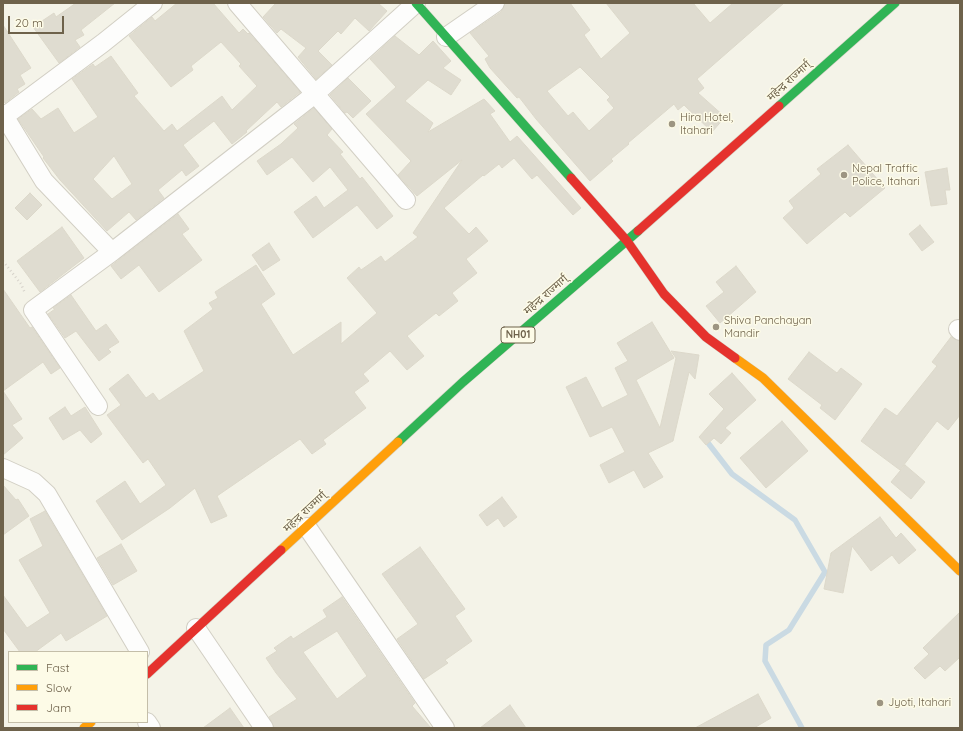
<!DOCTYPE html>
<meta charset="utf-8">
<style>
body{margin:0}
#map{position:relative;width:963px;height:731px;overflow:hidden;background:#f4f3e8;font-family:Quicksand,sans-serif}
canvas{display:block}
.frame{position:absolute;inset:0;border:4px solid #6e624b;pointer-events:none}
.legend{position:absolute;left:8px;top:651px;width:140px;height:72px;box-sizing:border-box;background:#fdfbe7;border:1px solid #c4bea9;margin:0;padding:5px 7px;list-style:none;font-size:12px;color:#6e624b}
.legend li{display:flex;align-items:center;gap:8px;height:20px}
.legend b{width:20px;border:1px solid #c4bea9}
.scale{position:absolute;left:8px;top:16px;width:56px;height:18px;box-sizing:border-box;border:2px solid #6e624b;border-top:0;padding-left:5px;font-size:12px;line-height:14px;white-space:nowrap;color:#6e624b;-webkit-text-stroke:3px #fdfbe7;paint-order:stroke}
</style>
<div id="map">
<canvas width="963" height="731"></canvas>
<div class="frame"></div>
<ul class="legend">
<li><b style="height:5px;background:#30b455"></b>Fast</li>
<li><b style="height:5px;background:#ff9f0a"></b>Slow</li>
<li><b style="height:5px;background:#e5322d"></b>Jam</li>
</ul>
<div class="scale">20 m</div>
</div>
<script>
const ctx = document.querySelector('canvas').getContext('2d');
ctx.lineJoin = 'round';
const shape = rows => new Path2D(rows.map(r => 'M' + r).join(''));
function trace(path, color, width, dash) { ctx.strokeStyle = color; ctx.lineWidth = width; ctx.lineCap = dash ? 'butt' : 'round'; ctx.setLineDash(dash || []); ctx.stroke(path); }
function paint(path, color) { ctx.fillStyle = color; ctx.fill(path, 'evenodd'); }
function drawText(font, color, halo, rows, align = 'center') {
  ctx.font = font + ' Quicksand,"Noto Sans Devanagari",sans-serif'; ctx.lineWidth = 3; ctx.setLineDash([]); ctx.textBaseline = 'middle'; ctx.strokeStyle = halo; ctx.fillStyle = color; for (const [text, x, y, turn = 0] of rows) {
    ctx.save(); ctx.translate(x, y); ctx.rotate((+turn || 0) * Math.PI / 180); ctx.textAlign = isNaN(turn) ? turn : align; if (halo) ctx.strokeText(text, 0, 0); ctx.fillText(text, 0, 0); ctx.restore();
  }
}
trace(shape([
 [705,439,732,474,795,520,825,572,789,630,766,645,765,661,802,728]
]), '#cadae3', 5.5);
const building = shape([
 [76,3,115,3,81,30,84,35,75,40,80,47,59,63,33,27,54,13,56,17,76,3],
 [177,3,213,3,239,33,243,29,248,34,249,33,300,92,281,107,277,102,246,131,247,132,232,144,214,121,183,145,199,166,186,176,182,170,158,190,164,198,136,220,129,212,107,231,60,180,43,158,44,157,18,119,32,109,41,119,58,108,74,133,98,117,72,79,93,64,95,67,111,56,138,93,134,96,164,131,172,124,177,131,222,96,232,110,257,86,239,66,241,64,221,42,191,66,193,70,171,87,129,36,152,17,155,21,177,3],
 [114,156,132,184,112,199,93,179,114,156],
 [276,3,378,3,387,11,369,31,355,18,341,34,338,31,318,51,332,65,316,79,298,57,306,48,281,29,277,33,263,17,276,3],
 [505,3,570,3,590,30,584,35,601,59,630,33,606,3,693,3,710,23,733,3,784,3,697,79,704,88,698,93,725,117,712,132,684,105,678,110,674,104,628,143,629,144,611,159,613,161,590,181,536,119,519,97,517,98,490,68,485,59,489,56,470,33,501,12,505,3],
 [580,67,610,97,607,100,614,108,589,131,573,112,568,116,547,91,580,67],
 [3,25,31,68,20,75,25,84,17,89,19,92,5,103,3,100,3,25],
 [395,36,419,55,433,41,451,61,443,68,461,80,451,95,428,80,405,101,433,123,428,132,484,99,495,111,490,114,510,142,517,136,581,208,573,215,537,175,532,179,514,158,502,168,499,164,484,176,483,175,444,208,469,234,476,227,488,241,466,259,477,273,452,293,458,301,439,316,436,313,407,336,424,356,407,370,390,351,363,374,369,381,354,392,366,408,323,440,326,444,312,454,300,439,217,496,227,516,211,523,195,488,170,508,122,540,96,501,125,481,140,504,166,485,148,459,143,463,107,415,121,405,109,389,128,374,146,398,153,393,159,401,204,371,184,331,213,309,209,303,218,298,215,292,256,265,275,294,261,304,293,355,341,322,341,344,377,313,347,278,359,267,361,270,381,256,385,262,418,237,413,233,462,160,417,196,398,175,411,161,366,114,396,87,370,59,395,36],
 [348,78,371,101,353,118,347,112,345,113,330,95,348,78],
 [314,108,332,129,327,135,343,152,340,154,360,179,362,177,393,216,377,229,357,205,313,238,294,212,316,196,324,208,348,190,330,167,313,182,292,157,267,175,257,161,281,144,298,128,294,124,314,108],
 [848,145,885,188,850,217,845,212,807,244,783,218,794,208,789,201,821,174,817,169,848,145],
 [947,168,950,190,945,190,947,204,931,206,925,172,947,168],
 [30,193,42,205,27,220,15,208,30,193],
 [178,214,189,229,182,234,202,260,159,292,139,265,121,279,111,266,178,214],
 [920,225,934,242,922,251,909,234,920,225],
 [62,227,84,258,40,292,17,261,62,227],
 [269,243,280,260,263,271,252,255,269,243],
 [736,266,756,292,720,323,706,306,724,292,716,282,736,266],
 [3,289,30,328,32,327,60,368,51,374,43,362,3,391,22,419,12,425,23,438,3,455,3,289],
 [71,295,96,331,106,324,119,342,108,349,111,352,99,361,76,331,65,338,48,314,55,309,53,308,71,295],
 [652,322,674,358,636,380,660,428,676,358,671,351,699,355,695,379,689,372,673,441,648,453,663,477,644,488,634,470,609,483,600,465,625,452,612,427,590,437,566,387,586,377,602,408,628,395,615,368,628,361,617,343,652,322],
 [951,337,960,341,960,415,948,430,937,421,900,470,861,441,885,408,897,416,937,366,932,362,951,337],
 [809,352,837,373,841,368,862,384,835,420,820,408,822,405,788,379,809,352],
 [732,373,756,400,725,428,731,433,721,444,714,438,706,445,699,437,724,409,709,394,732,373],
 [65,407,71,416,85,407,102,434,91,443,80,430,63,440,49,418,65,407],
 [782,421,808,451,766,488,740,458,782,421],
 [905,465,925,482,911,499,891,482,905,465],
 [3,485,16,500,18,499,29,516,3,535,3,485],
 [502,497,517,517,504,527,498,518,487,526,479,515,502,497],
 [45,511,107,616,66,641,61,633,35,652,20,652,3,629,3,595,27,628,50,613,19,560,43,546,30,519,45,511],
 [880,517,896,538,901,533,916,550,899,564,892,555,871,571,852,546,843,593,824,589,831,553,880,517],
 [121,544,137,571,113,585,97,558,121,544],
 [420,547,465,609,455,616,472,641,445,660,448,663,424,679,397,639,418,624,382,574,420,547],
 [342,597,415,703,412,706,431,728,274,728,269,717,297,699,276,673,266,658,277,651,274,648,291,636,293,639,327,617,323,610,342,597],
 [337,631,367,676,337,699,303,652,337,631],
 [960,612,960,657,945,671,940,666,925,679,914,668,929,654,923,648,960,612],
 [758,694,771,718,754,728,695,728,758,694],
 [510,705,526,728,480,728,510,705],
 [230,708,244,728,203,728,230,708]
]);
paint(building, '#dfdcd0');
trace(building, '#dcd8ca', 1);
const street = shape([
 [237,3,406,200],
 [446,37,495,3],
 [3,114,44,181,112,252],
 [5,116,103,43,153,3],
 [958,329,960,331],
 [98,406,33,310,112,252,315,94,416,3],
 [3,468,34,482,47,494,140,652],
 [307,527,445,728],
 [196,628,264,728],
 [147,722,151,728]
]);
const fast = shape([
 [416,3,571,178],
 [779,106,895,3],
 [398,442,463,382,638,231]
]);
const slow = shape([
 [735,358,763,378,960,571],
 [281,550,398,442],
 [84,728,91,722]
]);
const jam = shape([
 [571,178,627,241,664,294,706,337,735,358],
 [638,231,779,106],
 [147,674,281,550]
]);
trace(street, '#d2cfc4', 20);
trace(fast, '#d3d0c4', 10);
trace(slow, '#d3d0c4', 10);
trace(jam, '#d3d0c4', 10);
trace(shape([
 [3,261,21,284,25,293]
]), '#d6d2ca', 2.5, [1, 3]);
trace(street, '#fdfdfc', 18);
trace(fast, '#30b455', 9);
trace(slow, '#ff9f0a', 9);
trace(jam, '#e5322d', 9);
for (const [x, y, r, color] of [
 [672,124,4,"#9d9582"],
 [844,175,4,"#9d9582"],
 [716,327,4,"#9d9582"],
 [880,703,4,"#9d9582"]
]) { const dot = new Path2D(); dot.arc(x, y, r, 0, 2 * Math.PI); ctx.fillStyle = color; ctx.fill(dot); trace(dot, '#fdfbe7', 1.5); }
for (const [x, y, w] of [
 [518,335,34]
]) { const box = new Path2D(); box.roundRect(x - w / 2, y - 8, w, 16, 3); ctx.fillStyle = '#fdfbe7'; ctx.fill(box); trace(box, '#6e624b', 1); }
drawText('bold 10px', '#6e624b', null, [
 ["NH01",518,335]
]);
drawText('11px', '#6e624b', '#fdfbe7', [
 ["महेन्द्र राज्मार्ग्",789,81,-42],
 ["महेन्द्र राज्मार्ग्",546,295,-41],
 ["महेन्द्र राज्मार्ग्",305,512,-43]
]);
drawText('11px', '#6e624b', '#fdfbe7', [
 ["Hira Hotel,",680,118],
 ["Itahari",680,131],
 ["Nepal Traffic",852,169],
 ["Police, Itahari",852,182],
 ["Shiva Panchayan",724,321],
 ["Mandir",724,334],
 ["Jyoti, Itahari",888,703]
], 'left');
</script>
